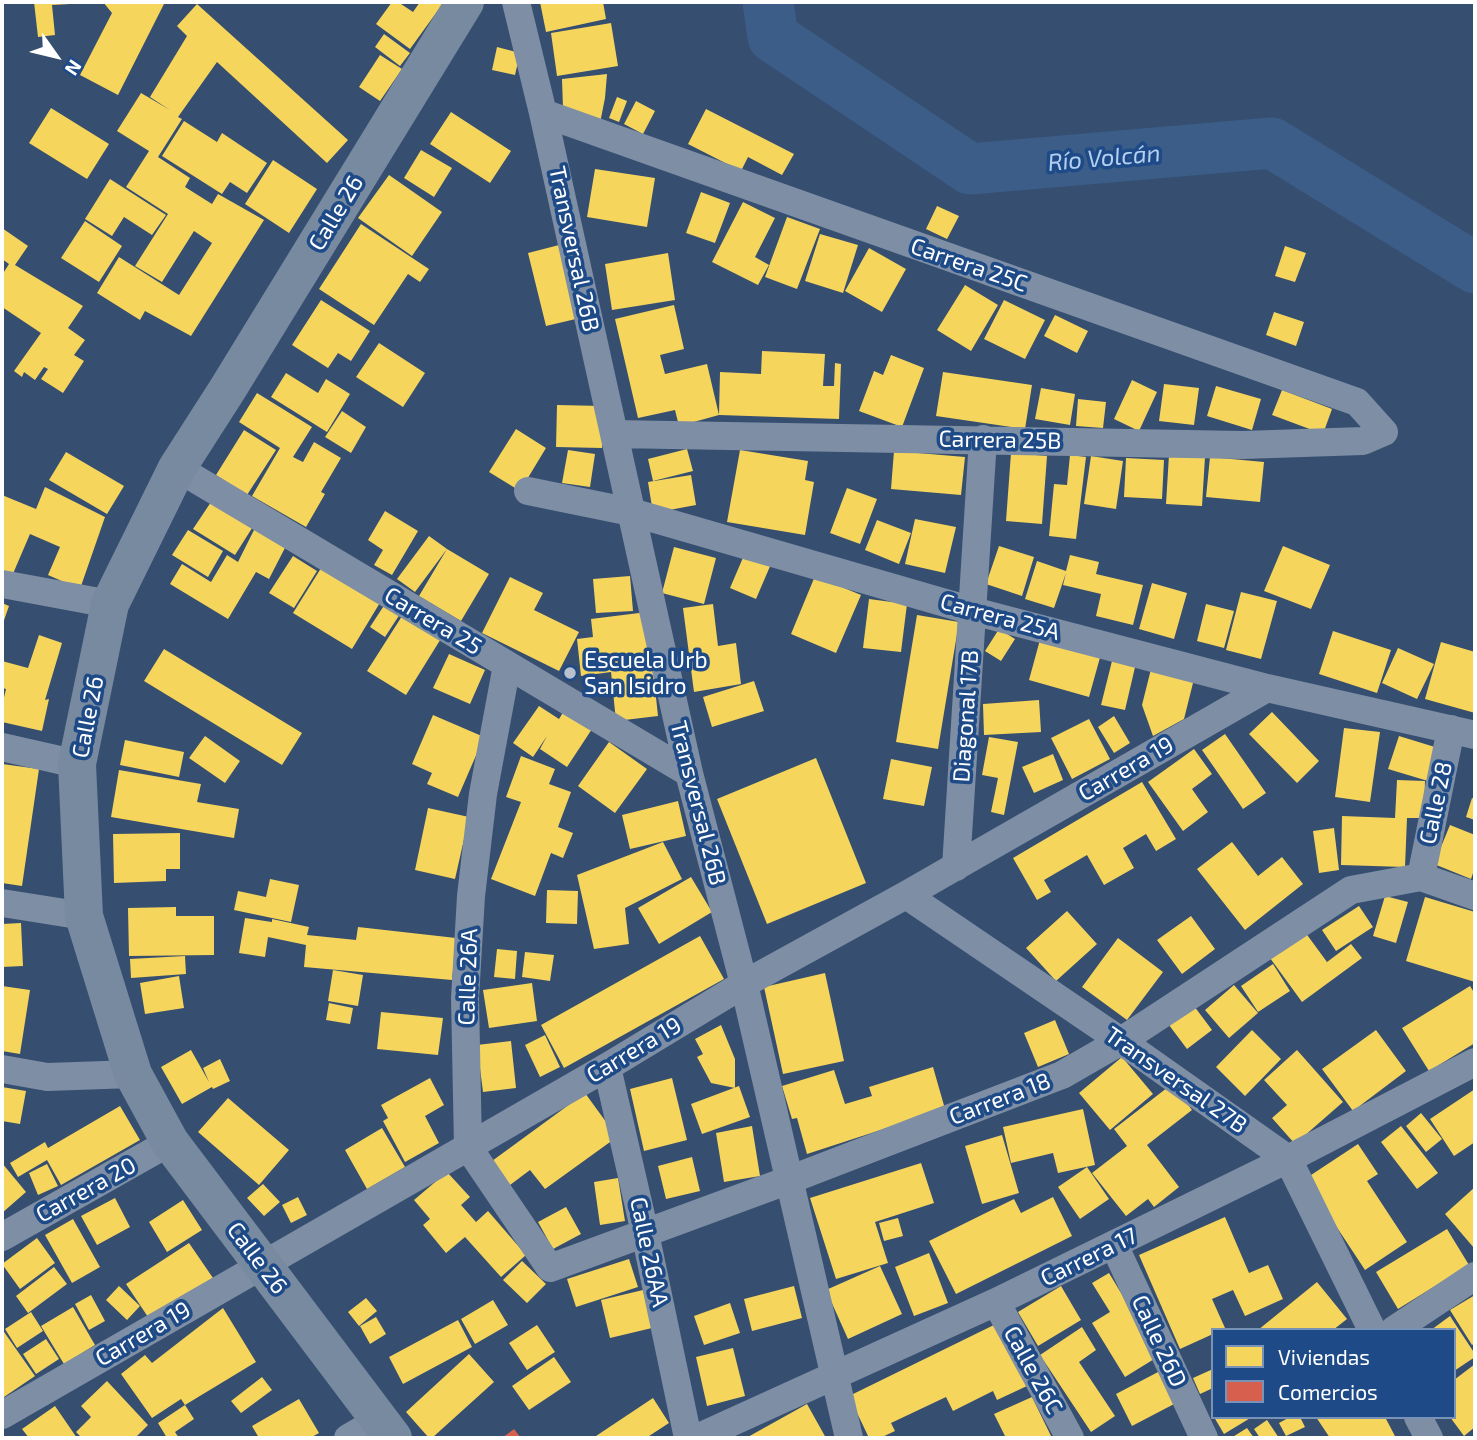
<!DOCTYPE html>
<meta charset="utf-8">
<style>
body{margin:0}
#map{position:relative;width:1477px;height:1440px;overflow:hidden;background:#364e6f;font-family:"Exo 2",sans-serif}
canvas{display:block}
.frame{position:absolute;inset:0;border:4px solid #fff;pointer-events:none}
.legend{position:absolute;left:1211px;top:1328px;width:245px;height:91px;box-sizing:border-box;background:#1e4b87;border:2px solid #7893b7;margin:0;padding:9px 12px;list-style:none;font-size:21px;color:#fff}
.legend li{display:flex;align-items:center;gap:14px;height:35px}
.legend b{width:35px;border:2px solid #7893b7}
.north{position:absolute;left:21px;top:21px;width:70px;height:70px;-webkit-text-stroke:5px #1e4b87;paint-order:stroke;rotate:124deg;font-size:19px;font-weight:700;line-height:28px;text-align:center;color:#fff}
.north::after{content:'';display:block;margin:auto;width:24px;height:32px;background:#fff;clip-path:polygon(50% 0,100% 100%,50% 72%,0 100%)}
</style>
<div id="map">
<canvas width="1477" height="1440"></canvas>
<div class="frame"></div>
<ul class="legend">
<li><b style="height:19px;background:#f6d55c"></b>Viviendas</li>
<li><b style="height:19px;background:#d6604d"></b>Comercios</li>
</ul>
<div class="north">N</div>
</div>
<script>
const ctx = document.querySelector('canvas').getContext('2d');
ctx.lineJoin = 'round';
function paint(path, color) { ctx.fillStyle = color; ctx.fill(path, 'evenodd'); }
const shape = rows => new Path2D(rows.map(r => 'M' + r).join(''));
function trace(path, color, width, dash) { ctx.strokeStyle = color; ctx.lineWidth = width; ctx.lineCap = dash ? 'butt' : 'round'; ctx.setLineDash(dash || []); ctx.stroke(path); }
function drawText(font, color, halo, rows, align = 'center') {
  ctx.font = font + ' "Exo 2",sans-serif'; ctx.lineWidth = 7; ctx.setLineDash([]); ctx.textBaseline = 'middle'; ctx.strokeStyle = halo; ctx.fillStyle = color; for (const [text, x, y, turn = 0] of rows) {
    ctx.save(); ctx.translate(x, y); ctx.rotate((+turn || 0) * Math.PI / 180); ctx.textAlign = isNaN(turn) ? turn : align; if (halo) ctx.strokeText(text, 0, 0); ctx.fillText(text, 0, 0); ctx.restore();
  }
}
paint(shape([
 [34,2,70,2,70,4,52,5,55,35,38,37],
 [103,2,165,2,118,95,80,75,112,13],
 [392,2,398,2,413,12,420,2,444,2,410,49,376,24],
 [540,2,603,2,606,19,546,32],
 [197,4,348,140,327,163,217,62,178,117,182,119,158,157,190,178,185,187,212,204,218,194,264,220,191,336,145,311,140,320,97,293,119,257,179,295,212,243,194,231,162,282,135,266,168,214,126,187,149,151,117,131,141,93,170,110,150,97,187,36,177,26],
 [611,23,618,66,557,76,551,33],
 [384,34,410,53,400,66,375,47],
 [497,47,520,53,515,75,492,70],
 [380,55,402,69,380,101,359,87],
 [607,74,605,98,600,123,563,108,562,79],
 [617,97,627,101,619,122,609,118],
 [636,101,655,111,643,134,624,124],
 [51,108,109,144,87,179,29,143],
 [706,109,794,154,782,175,748,157,741,171,688,144],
 [451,112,511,151,490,183,430,144],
 [184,121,217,142,222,133,267,163,247,193,230,182,222,194,162,156],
 [421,150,452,168,434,197,404,178],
 [273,160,317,189,289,233,245,204],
 [595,169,655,178,647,227,587,217],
 [389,175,442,212,412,256,358,218],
 [110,179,166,215,152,235,124,217,112,236,85,219],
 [701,192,730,203,715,243,686,233],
 [743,202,775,218,755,257,769,265,758,285,712,262],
 [937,206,959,216,947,239,926,229],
 [787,217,820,229,797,289,765,277],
 [85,221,122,246,99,282,61,258],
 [361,224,429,269,420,282,408,274,374,325,319,289],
 [2,228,28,246,15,265,83,306,68,328,85,340,74,355,84,361,63,393,41,379,48,369,44,367,35,380,24,372,22,377,14,371,41,333,2,307,2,275,9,264,2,259],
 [820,234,858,245,843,293,805,281],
 [563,244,580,318,546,326,528,253],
 [1285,246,1306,253,1295,282,1275,276],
 [869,248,906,269,882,312,845,291],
 [668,253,675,300,612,310,605,264],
 [965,285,998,305,971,351,937,330],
 [321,300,370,331,351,361,338,353,328,368,292,345],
 [1004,300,1045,320,1025,359,984,339],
 [674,305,684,349,660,355,665,374,707,364,719,415,720,372,761,374,762,351,825,354,823,386,834,386,835,363,841,364,839,419,719,415,679,426,675,410,638,418,615,319],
 [1274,312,1304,322,1296,346,1266,335],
 [1055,315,1088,331,1077,353,1044,336],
 [379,343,425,373,403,407,356,377],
 [891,355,924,368,902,427,859,411,874,371,883,375],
 [943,372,1032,385,1025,429,936,416],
 [286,373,318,393,326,379,350,394,327,432,271,397],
 [1132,380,1157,392,1139,431,1114,419],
 [1164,384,1199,388,1194,425,1159,421],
 [1216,386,1261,399,1252,430,1207,416],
 [1041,388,1075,394,1070,425,1035,419],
 [1282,390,1332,409,1323,434,1272,415],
 [257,393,312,427,293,457,303,462,314,442,341,458,321,492,325,494,306,527,252,496,280,448,239,422],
 [1078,399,1106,402,1103,428,1076,426],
 [557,405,603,406,602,448,556,447],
 [342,411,366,427,351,453,325,437],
 [516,429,546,448,520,491,489,472],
 [244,430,276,450,247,495,216,475],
 [687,449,693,471,653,481,648,459],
 [568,450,595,454,590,487,562,483],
 [740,450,808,461,805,480,814,482,805,535,727,522],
 [894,451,965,457,961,495,891,489],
 [66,452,124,486,107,514,49,480],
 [1011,453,1047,456,1042,524,1006,521],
 [1070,455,1086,457,1076,539,1049,536,1054,484,1067,485],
 [1169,455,1205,457,1202,506,1166,504],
 [1091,456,1123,461,1116,509,1084,504],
 [1210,457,1264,462,1260,502,1206,497],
 [1126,458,1164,460,1162,499,1124,497],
 [691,475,696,505,653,513,648,482],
 [45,487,105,517,80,589,48,575,60,547,30,534,12,576,2,572,2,495,36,509],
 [847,488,877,499,860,544,830,533],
 [213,499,254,525,235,555,193,529],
 [385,511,418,531,392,575,374,565,383,550,368,540],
 [915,519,956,527,945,573,905,564],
 [877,520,911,533,899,564,865,550],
 [256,526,288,542,269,579,256,572,228,619,170,584,182,564,211,582,227,555,238,562],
 [188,530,223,551,208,577,172,555],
 [429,536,447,549,415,592,397,579],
 [999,546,1034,557,1022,596,986,584],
 [1283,546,1330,565,1311,609,1264,591],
 [674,547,716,558,704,604,662,593],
 [447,549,489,574,461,621,419,596],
 [745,553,771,564,756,599,730,588],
 [1070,555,1099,562,1096,574,1143,585,1133,625,1096,616,1101,594,1063,585,1066,573,1054,608,1025,599,1037,561,1066,571],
 [293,556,317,571,294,608,269,593],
 [323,565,381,601,352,649,293,613],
 [630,576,633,611,596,613,593,579],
 [815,576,861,595,836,653,791,634],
 [510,577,543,593,534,610,579,632,559,671,482,633],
 [1152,583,1187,593,1174,639,1139,629],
 [1241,592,1277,601,1261,659,1226,650],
 [869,599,907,604,901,652,863,648],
 [2,603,9,606,2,626],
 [385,604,400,614,385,637,370,627],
 [713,604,718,646,736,643,741,684,694,692,683,608],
 [1206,604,1234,611,1224,648,1197,641],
 [647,612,658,716,616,721,611,672,581,676,577,639,593,637,591,619],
 [404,613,442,637,406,695,367,671],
 [917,615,959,622,938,749,896,742],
 [999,629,1015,639,1001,661,985,651],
 [1333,631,1391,650,1377,693,1319,674],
 [39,635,62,643,45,700,49,699,42,731,2,722,2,706,6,689,2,688,2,661,28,668],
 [1041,636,1101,654,1089,697,1029,680],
 [1441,642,1475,652,1475,713,1425,699],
 [1398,648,1434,664,1417,699,1382,683],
 [164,649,302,733,282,765,144,681],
 [449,654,485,670,470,704,433,688],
 [1113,657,1136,663,1125,710,1101,705],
 [1151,669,1194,679,1184,719,1153,736,1142,705],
 [754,681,764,711,712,727,703,697],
 [1039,700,1041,732,984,735,983,704],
 [539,706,559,719,564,711,592,729,567,767,540,749,547,736,533,757,513,743],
 [1272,712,1319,761,1297,783,1249,734],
 [433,715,484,737,458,797,427,784,432,773,412,764],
 [1114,716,1130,743,1114,753,1098,727],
 [1089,719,1110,759,1072,779,1051,738],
 [1344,728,1380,732,1370,802,1335,797],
 [1225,734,1266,793,1243,809,1202,750],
 [205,736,240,761,225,783,189,758],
 [1399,736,1438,748,1428,781,1388,769],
 [989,737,1018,742,1004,815,991,812,998,778,982,775],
 [125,740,184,752,179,777,120,765],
 [609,742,647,769,615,813,578,786],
 [1194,749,1212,774,1192,789,1208,812,1183,831,1148,782],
 [1053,754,1063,780,1034,793,1022,767],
 [521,756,555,769,549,784,571,792,558,827,573,833,563,858,551,853,535,896,491,879,521,802,506,797],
 [816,758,866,883,767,924,717,799],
 [891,759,932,767,924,806,883,799],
 [2,764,39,769,22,886,2,883],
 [119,770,201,784,197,802,239,809,234,838,111,817],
 [1397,780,1425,781,1424,818,1407,818,1405,867,1341,865,1342,816,1395,818],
 [1142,782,1176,839,1156,851,1146,834,1123,848,1134,868,1104,885,1087,855,1044,880,1051,892,1037,900,1013,858],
 [1472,798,1475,799,1475,820,1466,817],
 [678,801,686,836,630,849,622,815],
 [428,808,469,817,455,879,415,870],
 [1450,825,1475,835,1475,867,1471,879,1434,864],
 [1334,828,1339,870,1319,873,1313,831],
 [180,833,180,869,166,869,166,881,114,883,113,834],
 [663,842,682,879,625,908,629,944,594,949,577,875],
 [1232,842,1258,876,1282,857,1303,884,1245,930,1197,869],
 [691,877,712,912,659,944,638,908],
 [270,879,299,885,291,922,234,910,238,891,266,897],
 [547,890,578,891,577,924,546,923],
 [1385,896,1408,902,1396,943,1373,936],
 [1425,897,1475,912,1475,982,1406,961],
 [1359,906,1373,927,1336,951,1322,930],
 [176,907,176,916,214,916,214,955,129,956,128,908],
 [1067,911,1097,944,1056,981,1026,948],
 [1191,916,1215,949,1182,974,1157,940],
 [245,918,272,922,272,919,309,927,307,935,356,940,358,927,456,938,452,980,304,967,306,945,268,937,265,957,239,953],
 [21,923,23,966,2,967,2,924],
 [1305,932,1327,962,1351,944,1362,958,1302,1002,1270,958],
 [700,936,724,979,564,1068,541,1025],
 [1118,938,1163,972,1127,1020,1082,987],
 [497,949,517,951,515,979,494,977],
 [525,952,554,955,550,981,522,977],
 [185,956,186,974,131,978,130,959],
 [1273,964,1290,991,1258,1012,1241,986],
 [333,970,363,975,358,1006,328,1001],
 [825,973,844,1061,783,1074,764,987],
 [179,976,184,1008,145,1014,140,983],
 [532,983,537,1021,489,1028,483,990],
 [1234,985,1258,1013,1229,1038,1205,1010],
 [2,986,30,990,20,1054,2,1051],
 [1470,986,1475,994,1475,1043,1429,1071,1402,1028],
 [329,1003,353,1008,350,1024,326,1020],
 [1194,1006,1212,1030,1187,1049,1169,1025],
 [381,1012,443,1018,438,1055,377,1049],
 [1055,1020,1069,1054,1038,1067,1024,1033],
 [721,1025,735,1059,735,1088,711,1083,697,1057,703,1054,695,1039],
 [1252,1030,1281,1059,1245,1096,1216,1067],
 [1376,1030,1406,1071,1353,1111,1322,1069],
 [545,1035,560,1067,540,1077,525,1045],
 [511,1041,516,1088,483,1092,477,1045],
 [191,1050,209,1082,203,1068,220,1059,230,1081,213,1089,212,1087,182,1104,161,1067],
 [1297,1050,1343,1102,1295,1144,1272,1118,1287,1105,1264,1080],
 [1122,1057,1153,1094,1110,1130,1079,1093],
 [933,1067,945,1109,807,1154,797,1118,792,1119,782,1086,834,1070,845,1104,872,1096,869,1087],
 [430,1078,444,1105,425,1116,439,1143,405,1162,383,1121,388,1118,381,1105],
 [672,1078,687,1140,644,1151,630,1089],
 [1172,1084,1192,1110,1147,1145,1179,1187,1154,1207,1148,1199,1126,1216,1092,1173,1127,1146,1114,1129],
 [739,1086,750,1117,702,1134,691,1104],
 [2,1087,26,1091,20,1124,2,1121],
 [1475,1089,1475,1142,1454,1156,1430,1119],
 [585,1093,617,1137,545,1189,530,1170,510,1185,492,1161],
 [228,1098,289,1150,259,1185,198,1132],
 [120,1106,140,1140,61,1185,47,1160,18,1177,10,1163,45,1142,48,1148],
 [1083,1109,1095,1165,1058,1173,1053,1153,1011,1163,1003,1127],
 [1421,1113,1442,1139,1426,1152,1406,1126],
 [752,1126,760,1176,724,1182,716,1133],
 [1401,1126,1438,1173,1417,1189,1381,1142],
 [382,1128,405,1167,367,1189,345,1150],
 [1002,1135,1019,1193,982,1204,965,1146],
 [1358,1144,1378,1174,1367,1181,1407,1242,1365,1270,1305,1179],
 [692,1157,700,1191,666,1199,658,1166],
 [2,1163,26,1192,2,1213],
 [921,1163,934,1203,875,1222,888,1263,836,1279,810,1198],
 [47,1164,58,1186,38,1195,29,1173],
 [1087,1167,1109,1199,1080,1219,1058,1187],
 [447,1172,470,1197,461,1205,476,1222,488,1211,526,1255,501,1277,465,1237,446,1253,423,1225,430,1219,414,1200],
 [618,1178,625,1221,600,1225,594,1182],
 [263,1184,280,1202,264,1216,247,1198],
 [1475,1187,1475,1246,1474,1248,1445,1214],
 [298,1197,307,1215,291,1223,282,1205],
 [1053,1197,1072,1236,956,1294,929,1241,1014,1199,1021,1213],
 [115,1198,130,1227,97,1245,81,1216],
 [183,1200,202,1230,167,1252,149,1222],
 [566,1207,581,1234,553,1249,538,1222],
 [1225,1217,1249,1273,1268,1265,1283,1299,1245,1316,1233,1290,1212,1299,1225,1328,1213,1330,1213,1334,1180,1349,1139,1255],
 [898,1218,903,1236,884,1241,879,1223],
 [73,1219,100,1267,72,1283,45,1235],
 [1447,1229,1469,1265,1398,1309,1376,1272],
 [37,1238,55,1263,20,1289,2,1264],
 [189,1243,213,1278,150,1320,126,1284],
 [929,1253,948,1303,914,1316,895,1267],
 [629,1259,638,1287,576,1307,567,1279],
 [522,1261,546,1284,527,1303,503,1280],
 [880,1266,902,1314,848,1339,826,1290],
 [54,1267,67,1284,28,1313,16,1296],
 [1109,1273,1159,1356,1125,1377,1092,1323,1110,1312,1092,1283],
 [1317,1282,1347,1319,1333,1330,1258,1330],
 [119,1286,140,1306,127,1320,106,1300],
 [794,1286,802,1318,752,1331,744,1299],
 [1061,1286,1081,1320,1038,1346,1018,1312],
 [643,1290,652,1328,610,1338,601,1300],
 [91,1295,105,1321,89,1330,75,1304],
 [1475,1295,1475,1343,1472,1345,1450,1310],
 [366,1298,377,1311,359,1326,348,1312],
 [493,1300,508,1325,475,1344,461,1319],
 [730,1303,740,1333,704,1345,694,1316],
 [73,1307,95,1345,64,1364,41,1326],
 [223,1308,256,1362,185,1405,181,1399,152,1418,121,1374,145,1355,152,1363],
 [31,1312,43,1331,17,1348,5,1329],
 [1450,1316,1475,1354,1475,1357,1454,1371,1454,1330,1431,1330],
 [376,1317,386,1334,370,1344,360,1326],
 [458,1320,472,1347,403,1384,389,1357],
 [998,1323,1027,1386,997,1400,993,1391,953,1411,946,1397,891,1423,895,1431,880,1438,869,1438,849,1396],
 [537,1325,555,1352,527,1370,509,1343],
 [1082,1327,1096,1350,1079,1362,1115,1416,1091,1432,1040,1355],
 [2,1329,35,1376,4,1397,2,1394],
 [46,1339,59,1359,36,1374,23,1354],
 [733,1348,745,1396,707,1406,696,1357],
 [469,1354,494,1382,432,1438,429,1438,406,1412],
 [554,1357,571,1382,529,1410,512,1386],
 [1475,1364,1475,1427,1464,1436,1450,1417,1454,1417,1454,1380],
 [1213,1369,1213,1388,1200,1394,1193,1378],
 [1160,1371,1176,1403,1132,1426,1116,1394],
 [262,1377,272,1390,241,1413,231,1401],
 [107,1381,148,1425,135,1438,82,1438,76,1432,91,1417,81,1406],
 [1032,1397,1052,1438,1006,1438,994,1414],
 [653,1398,669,1423,646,1438,597,1438,596,1436],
 [299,1399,319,1433,310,1438,259,1438,252,1426],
 [807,1404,826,1438,746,1438],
 [185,1405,194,1419,175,1432,179,1438,167,1438,158,1423],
 [55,1406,77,1438,29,1438,22,1429],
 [1214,1417,1252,1417,1224,1434],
 [1290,1417,1300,1417,1305,1427,1286,1436,1279,1423],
 [1316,1417,1385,1417,1396,1438,1330,1438],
 [1267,1420,1279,1438,1260,1438,1254,1429],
 [1247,1428,1254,1438,1231,1438]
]), '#f6d55c');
paint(shape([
 [514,1429,521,1438,502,1438]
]), '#d6604d');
trace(shape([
 [768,2,773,37,970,169,1272,143,1475,268]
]), '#3c5d88', 51);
trace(shape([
 [516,2,543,113,689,773,744,984,849,1438],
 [543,113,1357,402,1384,432,1363,441,1243,445,614,434],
 [177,468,689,773],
 [528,491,631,512,973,611,1267,688,1475,735],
 [2,584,110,604],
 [507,665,483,794,471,896,465,998,468,1147,550,1268,789,1180,1062,1075,1121,1041,1351,890,1421,877,1475,896],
 [2,747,77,764],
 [956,867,983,439],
 [1421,877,1451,729],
 [906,895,1121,1041,1288,1159,1372,1330],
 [2,903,84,916],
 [607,1067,645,1233,688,1438],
 [2,1069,47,1077,133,1074],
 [2,1237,170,1142],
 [1114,1245,1204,1438],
 [996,1302,1070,1438],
 [1394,1330,1475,1276],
 [2,1415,607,1067,744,984,906,895,1267,688],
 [1418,1417,1429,1438],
 [348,1438,379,1420],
 [697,1438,996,1302,1288,1159,1475,1062]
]), '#7d8ea5', 28);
trace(shape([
 [393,1438,170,1142,133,1074,84,916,77,764,110,604,177,468,227,390,465,2]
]), '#788aa0', 38);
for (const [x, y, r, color] of [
 [570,673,7,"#b9c1cd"]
]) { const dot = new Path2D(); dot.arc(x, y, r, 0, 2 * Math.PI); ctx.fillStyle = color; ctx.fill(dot); trace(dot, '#1e4b87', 2.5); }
drawText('23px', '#fff', '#1e4b87', [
 ["Calle 26",336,213,-59],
 ["Transversal 26B",574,249,78],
 ["Carrera 25C",969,265,19],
 ["Carrera 25B",1000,440,1],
 ["Carrera 25A",1000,617,15],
 ["Carrera 25",433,621,31],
 ["Diagonal 17B",966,716,-86],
 ["Calle 26",88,717,-79],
 ["Carrera 19",1126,769,-30],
 ["Transversal 26B",698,803,76],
 ["Calle 28",1436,803,-78],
 ["Calle 26A",468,977,-88],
 ["Carrera 19",634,1050,-31],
 ["Transversal 27B",1176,1080,35],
 ["Carrera 18",1000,1099,-21],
 ["Carrera 20",86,1190,-29],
 ["Calle 26AA",649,1252,78],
 ["Carrera 17",1089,1257,-26],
 ["Calle 26",257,1258,53],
 ["Carrera 19",143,1334,-30],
 ["Calle 26D",1159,1341,65],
 ["Calle 26C",1033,1370,61]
]);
drawText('23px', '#fff', '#1e4b87', [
 ["Escuela Urb",584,660],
 ["San Isidro",584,686]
], 'left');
drawText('italic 24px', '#b3d0f2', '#1e4b87', [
 ["Río Volcán",1104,158,-5]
]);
</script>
